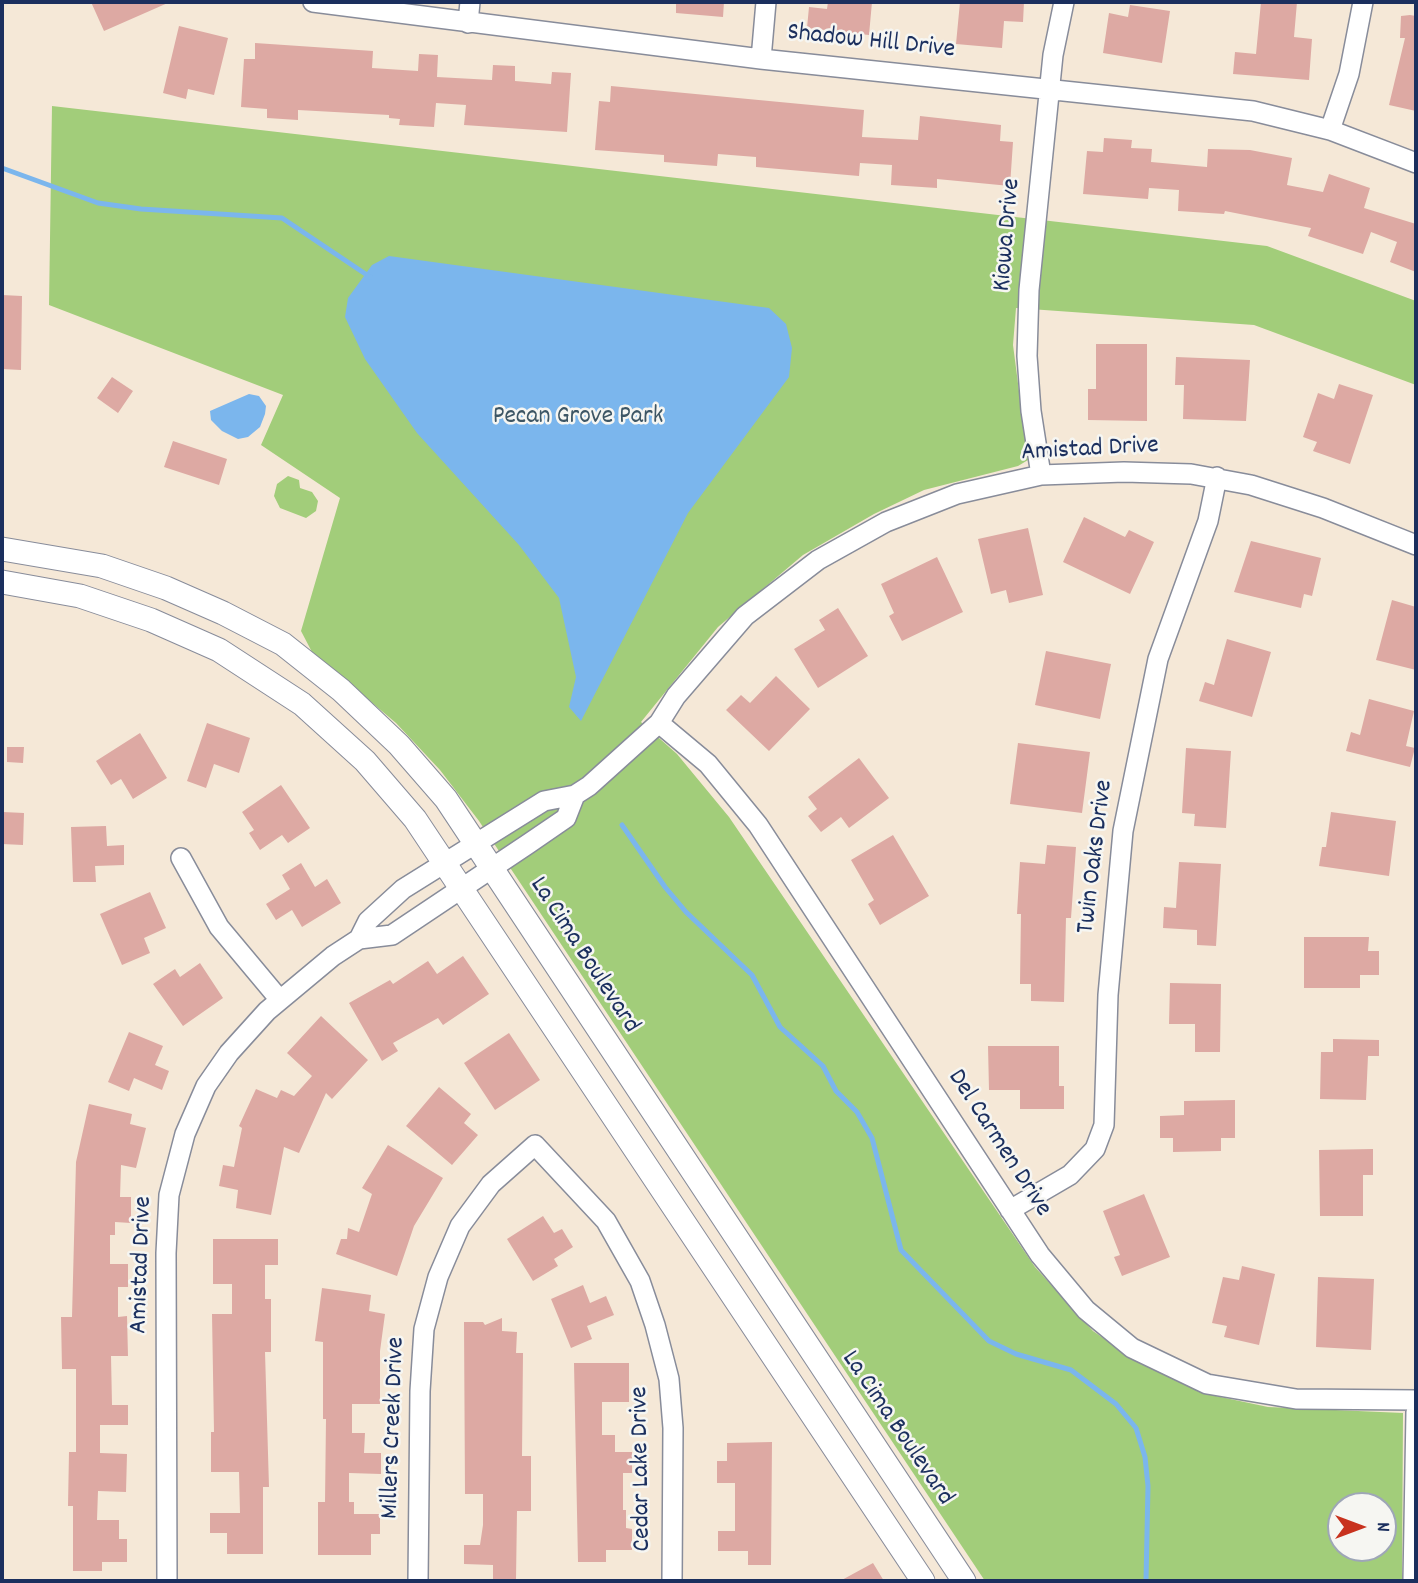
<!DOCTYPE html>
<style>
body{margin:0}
#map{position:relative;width:1418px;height:1583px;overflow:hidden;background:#f5e8d7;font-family:Dekko,sans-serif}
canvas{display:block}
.frame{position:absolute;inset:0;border:4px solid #1b2f5e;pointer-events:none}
.north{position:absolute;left:1327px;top:1492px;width:70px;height:70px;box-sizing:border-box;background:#f6f6f2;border:2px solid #9ea6b7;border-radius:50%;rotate:90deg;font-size:19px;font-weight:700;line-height:28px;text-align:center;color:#1b2f5e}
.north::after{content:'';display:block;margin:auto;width:24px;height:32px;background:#c8321e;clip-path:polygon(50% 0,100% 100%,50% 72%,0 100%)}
</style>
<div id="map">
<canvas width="1418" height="1583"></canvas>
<div class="frame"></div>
<div class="north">N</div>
</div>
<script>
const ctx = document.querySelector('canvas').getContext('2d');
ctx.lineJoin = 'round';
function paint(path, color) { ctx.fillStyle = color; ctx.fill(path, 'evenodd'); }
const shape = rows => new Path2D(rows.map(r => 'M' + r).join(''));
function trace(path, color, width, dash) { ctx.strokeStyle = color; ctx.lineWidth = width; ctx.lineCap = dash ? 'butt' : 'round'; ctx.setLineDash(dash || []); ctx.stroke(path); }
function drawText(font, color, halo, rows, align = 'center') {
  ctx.font = font + ' Dekko,sans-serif'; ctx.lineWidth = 5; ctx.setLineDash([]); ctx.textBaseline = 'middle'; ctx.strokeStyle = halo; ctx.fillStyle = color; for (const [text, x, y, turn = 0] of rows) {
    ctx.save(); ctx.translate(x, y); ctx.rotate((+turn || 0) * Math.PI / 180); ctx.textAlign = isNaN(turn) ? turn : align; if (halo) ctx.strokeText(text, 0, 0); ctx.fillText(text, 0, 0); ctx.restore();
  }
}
paint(shape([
 [52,106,1267,246,1416,301,1416,385,1254,325,1016,308,1013,345,1028,460,1018,466,924,490,874,514,803,555,718,627,641,722,677,754,729,817,1035,1267,1093,1331,1141,1364,1216,1396,1268,1407,1403,1413,1402,1581,985,1581,479,821,440,770,396,723,312,652,301,631,340,498,261,445,283,395,49,305],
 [1341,1506,1383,1506,1383,1548,1341,1548],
 [288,476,299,480,300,488,312,492,318,501,316,511,306,518,280,508,274,496,277,484]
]), '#a2cd7a');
paint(shape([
 [389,256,769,308,786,324,792,348,789,377,688,513,581,721,569,707,576,677,559,598,519,545,417,433,365,359,345,317,348,298,372,265],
 [249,394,259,396,266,406,265,414,260,427,248,437,238,439,222,431,211,420,210,411]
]), '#7bb6ed');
trace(shape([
 [2,168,98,203,141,209,282,218,370,277],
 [622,825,665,887,686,912,752,975,780,1027,823,1066,836,1091,857,1112,872,1138,901,1250,989,1341,1016,1354,1071,1370,1116,1404,1136,1428,1145,1457,1148,1486,1146,1581]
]), '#7bb6ed', 5);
paint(shape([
 [91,2,170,2,104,31],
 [676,2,724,2,723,17,676,13],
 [828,2,872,2,869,35,807,28,809,7,827,9],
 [960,2,1024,2,1023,22,1004,21,1002,48,956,44],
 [1261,2,1297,2,1294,37,1312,39,1309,80,1233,74,1235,52,1256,54],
 [1130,5,1170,11,1162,63,1103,53,1109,13,1128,17],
 [1410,15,1416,16,1416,111,1389,105,1405,38,1400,38,1401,16],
 [179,26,228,38,214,95,188,89,186,99,163,93],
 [255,43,373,51,372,68,418,71,419,54,438,55,437,77,492,80,493,65,515,66,515,81,551,84,552,72,571,73,567,132,464,125,466,105,436,103,434,127,399,125,400,119,389,118,389,115,298,110,298,120,267,118,267,109,241,107,244,59,255,59],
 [611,86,864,110,862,137,918,140,920,116,1001,125,1000,141,1013,142,1010,186,937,179,937,188,891,185,892,165,860,163,859,176,756,167,756,157,718,154,717,166,664,162,664,155,595,150,599,101,610,102],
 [1104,138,1132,140,1131,148,1152,149,1151,162,1207,167,1208,149,1250,150,1292,158,1287,185,1323,192,1329,174,1370,188,1364,208,1416,224,1416,272,1390,262,1397,242,1371,232,1363,254,1308,236,1311,228,1225,211,1224,214,1178,211,1179,190,1149,188,1148,199,1083,194,1087,151,1103,152],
 [2,295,22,296,21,370,2,369],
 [1096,344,1147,344,1147,421,1088,420,1088,389,1096,389],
 [1176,357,1250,360,1246,421,1183,419,1184,385,1175,385],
 [112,377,133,391,118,413,97,398],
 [1339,384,1373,395,1350,464,1313,451,1317,442,1303,437,1318,393,1334,399],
 [173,441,227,459,219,485,164,467],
 [1084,517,1125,537,1129,530,1154,542,1130,594,1063,562],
 [1028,528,1043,595,1009,603,1006,590,991,594,978,539],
 [1251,541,1321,558,1312,596,1304,594,1301,608,1234,592],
 [937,557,963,612,902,641,889,616,894,613,881,584],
 [1392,600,1416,607,1416,670,1376,660],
 [838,608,868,656,818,688,794,649,825,630,819,620],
 [1227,639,1271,652,1252,717,1199,701,1205,682,1214,685],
 [1046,651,1111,664,1100,719,1035,705],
 [776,676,810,709,769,751,726,710,741,695,750,703],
 [1369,699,1414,711,1406,746,1415,748,1410,767,1346,751,1351,732,1360,735],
 [207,723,250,738,239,773,214,764,206,788,187,781],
 [140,733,167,778,133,799,121,779,111,785,96,761],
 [1018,743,1090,752,1082,813,1010,804],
 [7,747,24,747,23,763,7,762],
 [1186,748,1231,751,1226,828,1194,826,1195,814,1182,813],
 [859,758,889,798,849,828,841,817,821,832,808,816,817,809,808,797],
 [281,785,310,828,288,843,282,835,260,850,249,833,254,830,242,812],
 [3,812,24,813,23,845,2,844],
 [1331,812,1396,821,1389,876,1319,866,1322,847,1326,847],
 [106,826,107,846,124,845,124,865,95,866,96,882,73,882,71,827],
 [893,835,929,896,880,925,868,904,874,900,851,860],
 [1047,845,1076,847,1071,918,1066,918,1064,1002,1031,1001,1031,984,1020,984,1021,914,1017,914,1020,862,1045,864],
 [1179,862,1221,864,1216,946,1197,945,1197,930,1163,928,1164,907,1176,908],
 [301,863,315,887,327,879,341,903,302,927,292,910,276,920,266,904,290,889,282,875],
 [150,892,166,928,144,938,150,953,122,965,100,914],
 [1304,937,1369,937,1368,951,1379,951,1379,975,1360,975,1360,988,1304,988],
 [463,956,489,994,443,1025,438,1018,393,1043,398,1051,382,1061,349,1003,390,980,393,984,428,961,437,974],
 [200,963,223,998,183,1026,153,984,175,969,180,977],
 [1170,983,1221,984,1220,1052,1195,1052,1195,1024,1169,1024],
 [321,1016,368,1060,332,1099,326,1093,299,1153,284,1147,271,1215,236,1208,238,1190,219,1186,223,1165,234,1167,242,1128,239,1126,256,1089,277,1098,281,1090,294,1096,312,1076,287,1053],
 [129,1032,163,1046,155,1065,169,1071,162,1090,134,1078,129,1091,108,1082],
 [509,1033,540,1080,495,1110,464,1063],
 [1333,1039,1379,1040,1379,1056,1368,1056,1366,1100,1320,1099,1321,1052,1333,1052],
 [988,1046,1059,1046,1059,1086,1064,1086,1064,1109,1020,1109,1020,1090,989,1090],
 [439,1087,471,1114,464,1123,478,1135,452,1165,406,1126],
 [1235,1100,1235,1138,1221,1138,1221,1151,1173,1152,1173,1138,1160,1138,1160,1116,1184,1115,1184,1101],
 [89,1104,132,1114,130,1124,146,1128,136,1168,121,1165,120,1197,131,1197,131,1223,115,1222,115,1235,110,1235,110,1264,128,1264,128,1287,118,1287,118,1317,127,1316,128,1356,111,1356,112,1405,128,1405,128,1425,100,1425,100,1453,127,1454,126,1492,98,1491,97,1520,119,1520,119,1539,127,1539,127,1562,102,1562,102,1571,73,1571,73,1506,68,1506,69,1452,76,1452,76,1369,62,1369,61,1317,72,1317,76,1162],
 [388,1145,443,1178,414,1226,397,1276,336,1254,341,1239,347,1239,348,1228,359,1232,372,1194,362,1188],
 [1373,1149,1373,1175,1363,1175,1363,1216,1320,1216,1319,1150],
 [1144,1194,1170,1257,1122,1276,1114,1257,1120,1255,1103,1211],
 [543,1216,554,1233,562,1229,573,1247,554,1259,558,1266,533,1281,507,1239],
 [213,1239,278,1239,278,1265,265,1265,265,1299,271,1299,271,1352,265,1352,269,1487,263,1487,263,1554,227,1554,227,1533,210,1533,210,1513,240,1513,239,1472,211,1472,211,1432,214,1432,212,1314,232,1314,232,1284,213,1284],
 [1242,1266,1275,1274,1259,1345,1224,1337,1227,1326,1212,1323,1223,1277,1239,1280],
 [1318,1277,1374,1279,1371,1350,1316,1347],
 [583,1285,590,1303,606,1296,614,1315,587,1326,592,1339,571,1348,551,1299],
 [322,1288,371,1295,369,1311,385,1314,380,1351,380,1404,352,1404,352,1433,365,1433,364,1453,381,1453,381,1474,349,1473,349,1502,354,1502,354,1514,380,1514,380,1534,371,1534,371,1555,318,1555,318,1502,325,1502,326,1419,323,1419,323,1342,315,1341],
 [502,1318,502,1331,517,1332,516,1353,523,1353,522,1456,531,1456,531,1511,517,1511,516,1579,493,1579,493,1565,464,1564,464,1545,480,1545,483,1525,483,1494,465,1494,464,1322,483,1322,485,1325],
 [574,1363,629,1363,629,1402,602,1402,602,1435,615,1435,615,1452,632,1452,632,1473,623,1473,623,1510,626,1510,626,1528,632,1529,632,1550,606,1550,606,1562,578,1562],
 [772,1442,771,1565,748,1565,748,1551,718,1551,718,1531,735,1531,735,1483,717,1483,717,1461,727,1461,727,1443],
 [873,1563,884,1581,840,1581]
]), '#dda9a3');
const minor = shape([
 [313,2,761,59,1253,111,1330,130,1416,163],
 [468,23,470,2],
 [761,59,766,2],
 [1330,130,1349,74,1363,2],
 [1041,475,1031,411,1027,356,1029,290,1053,55,1064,2],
 [659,723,708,764,758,825,1040,1255,1086,1310,1132,1348,1207,1384,1296,1399,1416,1400],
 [181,858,219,927,280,1000],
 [359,939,368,921,403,889,544,801,575,795,589,786,659,723,676,696,745,616,818,560,886,522,957,494,1041,475,1124,472,1191,474,1251,485,1323,508,1416,545],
 [1010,1210,1070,1175,1095,1149,1104,1125,1108,995,1123,831,1158,659,1208,521,1217,477],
 [167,1581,166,1253,169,1195,185,1134,206,1086,229,1053,267,1011,333,956,359,939,392,935,528,844,566,818,575,795],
 [418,1581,420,1391,424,1329,438,1277,460,1226,491,1184,535,1145,606,1221,640,1281,655,1325,669,1379,673,1428,672,1581],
 [1413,1581,1416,1412]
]);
const tertiary = shape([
 [2,549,102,566,166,588,223,613,283,644,341,690,399,745,446,799,964,1581],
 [2,582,80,596,151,620,219,650,302,704,365,761,415,819,923,1581]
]);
trace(minor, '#888c9a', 22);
trace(tertiary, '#888c9a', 25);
trace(minor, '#fff', 19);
trace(tertiary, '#fff', 23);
drawText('26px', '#1b2f5e', '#f6f6f2', [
 ["Shadow Hill Drive",871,43,6],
 ["Kiowa Drive",1009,235,-85],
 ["Amistad Drive",1090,451,-3],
 ["Twin Oaks Drive",1097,857,-83],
 ["La Cima Boulevard",583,956,57],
 ["Del Carmen Drive",998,1144,57],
 ["Amistad Drive",143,1265,-88],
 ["Millers Creek Drive",395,1428,-88],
 ["La Cima Boulevard",896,1429,56],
 ["Cedar Lake Drive",643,1469,-91]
]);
drawText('26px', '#3d5665', '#f6f6f2', [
 ["Pecan Grove Park",578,418]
]);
</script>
